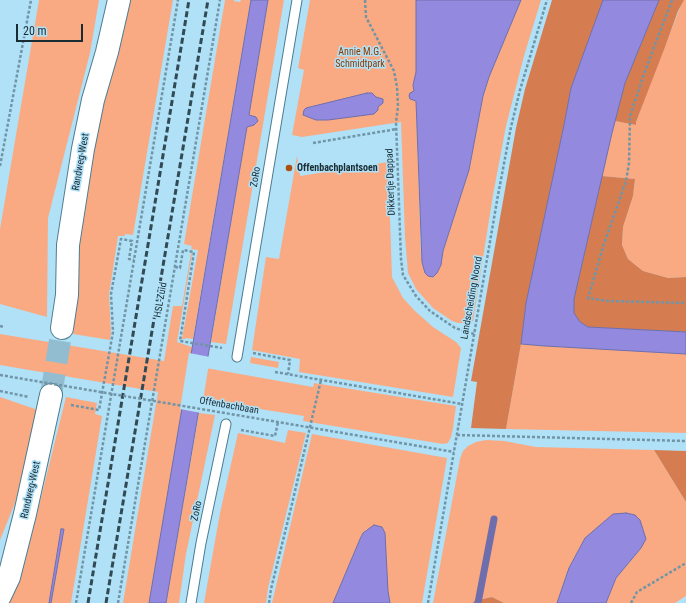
<!DOCTYPE html>
<style>
body{margin:0}
#map{position:relative;width:686px;height:603px;overflow:hidden;background:#b0e1f7;font-family:"Roboto Condensed",sans-serif}
canvas{display:block}
.scale{position:absolute;left:16px;top:24px;width:67px;height:18px;box-sizing:border-box;border:2px solid #192c34;border-top:0;padding-left:5px;font-size:12px;line-height:14px;white-space:nowrap;color:#192c34;-webkit-text-stroke:3px #b0e1f7;paint-order:stroke}
</style>
<div id="map">
<canvas width="686" height="603"></canvas>
<div class="scale">20 m</div>
</div>
<script>
const ctx = document.querySelector('canvas').getContext('2d');
ctx.lineJoin = 'round';
function paint(path, color) { ctx.fillStyle = color; ctx.fill(path, 'evenodd'); }
const shape = rows => new Path2D(rows.map(r => 'M' + r).join(''));
function trace(path, color, width, dash) { ctx.strokeStyle = color; ctx.lineWidth = width; ctx.lineCap = dash ? 'butt' : 'round'; ctx.setLineDash(dash || []); ctx.stroke(path); }
function drawText(font, color, halo, rows, align = 'center') {
  ctx.font = font + ' "Roboto Condensed",sans-serif'; ctx.lineWidth = 3; ctx.setLineDash([]); ctx.textBaseline = 'middle'; ctx.strokeStyle = halo; ctx.fillStyle = color; for (const [text, x, y, turn = 0] of rows) {
    ctx.save(); ctx.translate(x, y); ctx.rotate((+turn || 0) * Math.PI / 180); ctx.textAlign = isNaN(turn) ? turn : align; if (halo) ctx.strokeText(text, 0, 0); ctx.fillText(text, 0, 0); ctx.restore();
  }
}
paint(shape([
 [39,0,99,0,90,53,48,218,47,317,0,304,0,229],
 [129,0,173,0,133,235,125,234,125,236,118,236,109,295,111,333,110,340,73,334,77,261,83,211,100,118,123,35],
 [225,0,234,0,234,1,240,2,241,0,251,0,193,339,186,338,185,339,182,339,198,250,191,249,192,246,184,244],
 [268,0,284,0,226,344,211,342,247,127,256,124,253,116,249,115],
 [310,0,416,0,417,65,416,73,413,85,414,91,412,92,413,101,416,101,421,255,425,273,433,277,437,273,442,261,443,251,469,170,483,96,489,77,521,0,541,0,524,56,506,126,493,195,473,321,464,323,458,323,452,321,433,308,416,289,408,273,405,237,401,122,302,137,292,135,304,70,298,68],
 [683,0,686,0,686,277,668,278,643,271,628,259,622,245,623,227,633,196,635,179,602,176,615,121,636,125,636,122,651,82],
 [297,156,300,176,388,162,392,277,403,298,415,311,433,327,456,342,461,348,453,397,299,372,300,359,252,350,266,257,279,259],
 [191,253,192,254,177,342,192,347,189,365,313,387,314,383,456,406,453,428,451,437,448,443,443,444,303,421,304,416,184,397,149,603,123,603,158,392,0,365,0,334,164,361,173,306,182,306],
 [521,344,545,346,686,354,686,433,506,429],
 [251,357,279,362,278,368,250,363],
 [0,397,38,410,15,503,0,540],
 [66,397,97,403,95,414,102,416,71,603,51,603,64,529,62,529,49,603,5,603,16,587,26,558],
 [199,413,215,415,186,554,179,603,166,603],
 [288,430,306,433,268,588,266,603,204,603,220,513,238,433,285,443],
 [312,434,447,458,422,603,390,603,388,591,367,529,360,539,333,603,272,603],
 [486,440,504,441,536,447,654,450,686,502,686,596,675,603,606,603,616,578,641,548,585,538,569,568,557,603,504,603,492,597,474,601,473,603,433,603,460,459,463,451,468,446,476,442]
]), '#faaa83');
paint(shape([
 [552,0,603,0,571,88,564,125,526,303,521,344,506,429,471,428,477,382,471,381,516,128,525,89],
 [659,0,684,0,678,11,665,47,636,122,636,125,615,121,625,83],
 [602,176,635,179,633,196,623,227,622,245,628,259,643,271,668,278,686,277,686,332,588,327,580,322,574,314,574,299],
 [654,450,686,451,686,502],
 [492,597,504,603,473,603,474,601]
]), '#d57d50');
const water = shape([
 [251,0,268,0,249,115,256,117,258,121,254,125,247,127,166,603,149,603,251,0],
 [416,0,521,0,489,77,483,96,469,170,443,251,441,265,437,273,433,277,428,276,425,273,422,262,416,101,410,99,409,96,410,93,414,91,413,85,416,72,416,0],
 [603,0,659,0,625,83,612,133,574,299,574,313,580,322,588,327,686,332,686,354,545,346,521,344,526,303,564,125,571,88,603,0],
 [367,93,372,93,376,97,383,99,383,103,378,107,378,110,374,114,328,120,316,120,303,115,304,110,306,108,367,93],
 [626,513,635,515,640,520,646,539,641,548,616,578,606,603,557,603,569,568,585,538,613,514,626,513],
 [374,525,382,527,385,533,388,591,390,603,333,603,360,539,363,533,374,525],
 [61,529,64,529,51,603,49,603,61,529]
]);
paint(water, '#938ae0');
trace(water, '#6e6eac', 1);
paint(shape([
 [189,353,210,357,201,413,180,409]
]), '#b0e1f7');
trace(shape([
 [478,603,494,519]
]), '#6e6eac', 7);
trace(shape([
 [51,395,62,328]
]), '#92bdd0', 22, [22, 11]);
const lane = shape([
 [237,357,297,0],
 [191,603,201,543,226,424]
]);
const secondary = shape([
 [62,328,67,295,68,245,83,149,93,100,107,52,119,0],
 [0,596,9,577,25,514,51,395]
]);
trace(lane, '#4e7c8f', 11);
trace(secondary, '#4e7c8f', 24);
trace(shape([
 [365,0,366,17,394,71,397,87,398,106,396,122,401,259,403,275,416,296,430,311,455,328,474,334],
 [672,0,645,71,630,116,629,163,626,181,604,244,588,298,607,301,686,303],
 [313,143,397,129],
 [0,166,31,0],
 [175,267,180,268,183,250,194,252,180,341,222,348],
 [0,326,4,327],
 [253,353,290,360,288,374],
 [275,372,462,404],
 [0,391,29,397],
 [71,405,99,410,113,332,111,294,121,239,132,241,129,259,134,260],
 [266,420,454,452],
 [241,430,275,436,278,422],
 [457,435,686,441],
 [76,603,178,0],
 [118,603,220,0],
 [269,603,271,589,291,508,321,380],
 [428,603,498,195,511,127,520,90,547,0],
 [631,603,637,592,686,563]
]), '#7195a6', 2.5, [3, 2]);
trace(lane, '#fff', 9);
trace(secondary, '#fff', 22);
trace(shape([
 [88,603,189,0],
 [106,603,208,0]
]), '#324a54', 3, [6, 3]);
trace(shape([
 [0,375,266,420]
]), '#7195a6', 2.5, [3, 2]);
for (const [x, y, r, color] of [
 [289,168,4,"#af4e0c"]
]) { const dot = new Path2D(); dot.arc(x, y, r, 0, 2 * Math.PI); ctx.fillStyle = color; ctx.fill(dot); trace(dot, '#b0e1f7', 1.5); }
drawText('10px', '#8a3a01', '#b0e1f7', [
 ["Annie M.G.",360,52],
 ["Schmidtpark",360,64]
]);
drawText('10px', '#192c34', '#b0e1f7', [
 ["Randweg-West",81,162,-80],
 ["ZoRo",256,177,-80],
 ["Dikkertje Dappad",391,182,-92],
 ["Landscheiding Noord",472,298,-80],
 ["HSL-Zuid",161,300,-80],
 ["Offenbachbaan",229,406,10],
 ["Randweg-West",31,490,-77],
 ["ZoRo",197,511,-78]
]);
drawText('bold 10px', '#192c34', '#b0e1f7', [
 ["Offenbachplantsoen",297,168]
], 'left');
</script>
